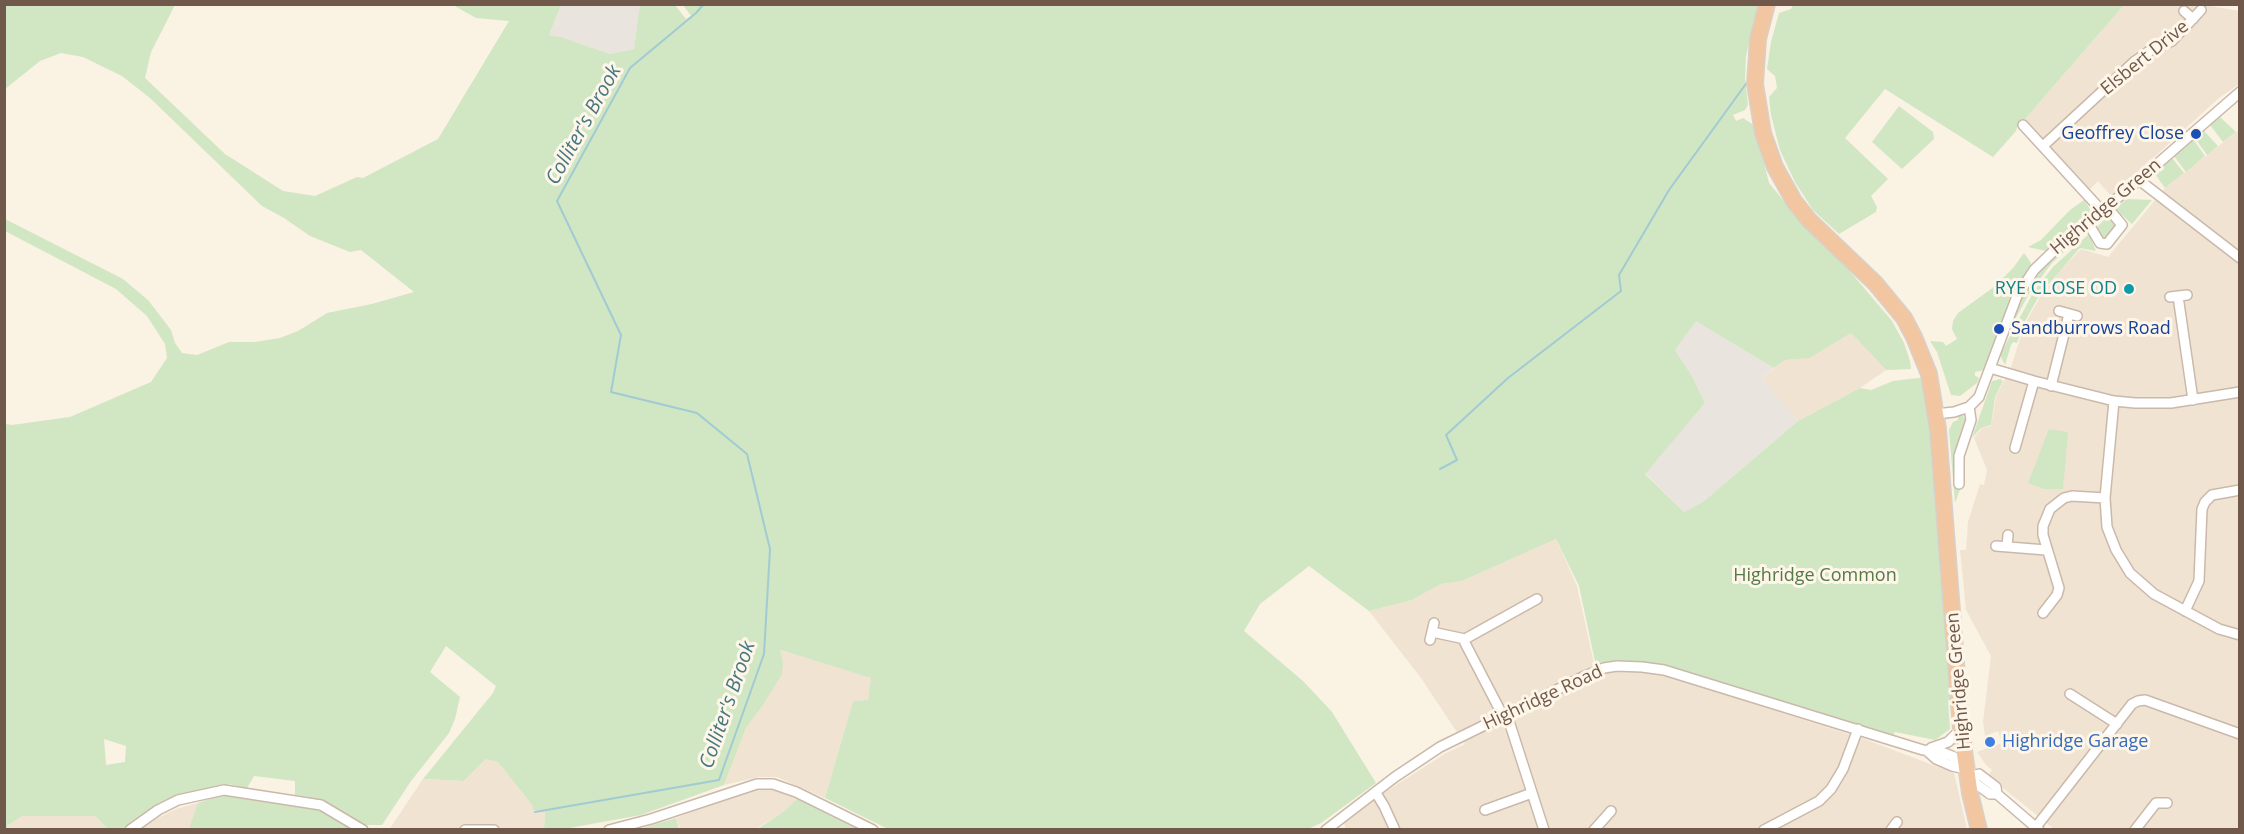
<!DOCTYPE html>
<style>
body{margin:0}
#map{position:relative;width:2244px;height:834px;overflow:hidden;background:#faf2e3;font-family:"Open Sans",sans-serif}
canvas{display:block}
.frame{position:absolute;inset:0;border:6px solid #70594b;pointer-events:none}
</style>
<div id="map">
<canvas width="2244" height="834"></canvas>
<div class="frame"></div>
</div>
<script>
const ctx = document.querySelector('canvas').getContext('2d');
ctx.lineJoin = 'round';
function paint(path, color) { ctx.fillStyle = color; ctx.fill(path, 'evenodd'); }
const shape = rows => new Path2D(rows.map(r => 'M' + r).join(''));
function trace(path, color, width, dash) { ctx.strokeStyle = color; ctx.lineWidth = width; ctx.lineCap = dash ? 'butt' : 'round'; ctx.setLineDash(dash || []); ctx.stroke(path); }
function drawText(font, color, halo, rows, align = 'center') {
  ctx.font = font + ' "Open Sans",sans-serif'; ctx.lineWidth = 6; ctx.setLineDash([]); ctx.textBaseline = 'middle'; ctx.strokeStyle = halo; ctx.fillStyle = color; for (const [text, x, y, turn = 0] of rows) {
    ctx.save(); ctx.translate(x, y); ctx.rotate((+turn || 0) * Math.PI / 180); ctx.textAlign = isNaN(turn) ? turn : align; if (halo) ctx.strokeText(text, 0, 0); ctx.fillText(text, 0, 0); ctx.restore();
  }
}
paint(shape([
 [2124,5,2205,5,2239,11,2239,84,2219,98,2111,196,2098,181,2089,190,2025,119],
 [2239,130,2239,829,2054,829,1988,776,1992,770,1986,765,1977,752,2002,743,1998,731,1985,736,1983,722,1991,656,1966,610,1960,550,1966,550,1968,522,1980,484,1984,485,1987,470,1974,438,1982,428,1991,426,1996,396,2010,370,2025,324,2041,295,2060,271,2081,249,2108,257,2165,188],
 [1851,333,1886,370,1860,388,1798,421,1762,378,1785,360,1810,358],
 [1556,539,1577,586,1597,677,1612,671,1637,669,1661,674,1867,740,1954,773,1967,829,1346,830,1343,819,1446,753,1465,744,1421,678,1369,611,1412,600,1441,584,1462,581],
 [779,650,872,678,868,700,853,701,825,798,777,777,759,777,724,785,746,728,761,708],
 [486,759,498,762,532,805,533,810,545,812,544,829,389,830,423,779,464,781],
 [757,788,771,789,797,799,783,812,756,829,680,829,676,818,742,792],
 [198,803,190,829,142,830,142,826,176,809],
 [22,816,95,816,108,829,8,830,7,826]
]), '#f1e3d2');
paint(shape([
 [561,5,640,5,634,49,610,54,561,37,549,35],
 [1696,320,1774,368,1762,378,1798,421,1704,501,1684,512,1645,473,1705,403,1692,376,1675,350]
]), '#eae4de');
paint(shape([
 [640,4,675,5,686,19,691,16,683,5,1758,5,1746,56,1745,79,1748,105,1745,110,1733,115,1736,121,1743,118,1755,126,1769,183,1811,234,1842,262,1892,321,1904,343,1910,361,1911,369,1886,370,1851,333,1810,358,1785,360,1774,368,1696,321,1675,350,1692,376,1705,403,1645,474,1684,512,1704,501,1798,421,1860,388,1871,390,1893,381,1909,379,1921,378,1925,381,1930,411,1951,700,1948,700,1950,729,1935,740,1895,732,1893,736,1667,667,1633,662,1611,662,1596,666,1579,586,1556,539,1462,581,1441,584,1412,600,1369,611,1309,566,1260,604,1244,631,1303,681,1332,712,1376,783,1321,823,1308,829,888,829,825,798,853,701,868,700,871,678,780,650,783,662,782,674,761,708,746,728,724,785,641,815,564,829,544,829,545,812,533,810,532,805,498,762,486,759,464,781,423,779,493,693,496,686,446,646,430,672,460,697,455,719,449,733,411,781,382,825,365,825,309,797,295,795,295,781,254,776,247,788,229,784,159,803,122,829,108,829,95,816,22,816,7,826,8,829,5,829,5,424,12,425,70,417,151,382,167,358,165,344,147,316,116,289,5,231,5,219,123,279,148,300,171,330,175,343,182,353,197,355,229,342,255,342,280,338,298,331,327,313,372,304,414,292,361,250,350,252,310,236,284,218,262,206,150,98,122,76,83,57,61,53,40,61,5,89,4,5,175,5,151,52,145,78,225,154,283,191,315,196,357,177,363,178,438,139,509,21,476,18,453,5,561,5,549,35,561,37,610,54,634,49],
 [104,739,126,746,125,762,106,765],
 [1793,5,2124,5,2025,119,2018,123,2016,131,1993,157,1885,89,1845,138,1888,179,1871,196,1877,207,1876,212,1839,234,1813,210,1795,182,1780,150,1771,115,1769,97,1777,88,1775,76,1767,69,1771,42,1779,13,1791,9],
 [1899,106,1933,132,1934,139,1902,169,1872,142],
 [2220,117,2236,132,2223,142,2210,125],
 [2204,131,2218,146,2207,155,2195,138],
 [2193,139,2205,156,2186,172,2174,156],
 [2172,158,2184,173,2165,188,2155,174],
 [2127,199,2152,200,2132,224,2115,209],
 [2084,200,2090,209,2088,217,2085,220,2046,251,2028,247,2041,240,2070,210],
 [2108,216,2116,226,2107,237,2102,238,2096,228],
 [2082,231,2087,231,2052,263,2030,292,2005,338,2021,297,2035,274],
 [2089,234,2096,251,2080,248,2040,294,2024,323,2017,343,2013,342,2011,345,2005,365,2000,355,2034,291,2053,267],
 [2024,253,2031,263,2031,267,2011,298,2001,326,1998,325,1996,331,1998,332,1984,370,1975,372,1975,376,1978,377,1979,379,1977,383,1960,396,1951,395,1937,352,1930,341,1943,342,1946,346,1957,339,1952,329,1953,321,1958,313,1994,287,2013,268],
 [2000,379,2003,381,1995,397,1991,425,1981,428,1972,438,1992,381],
 [1962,415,1967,421,1957,453,1961,487,1955,503,1949,430,1953,422,1958,420,1958,416],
 [2049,429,2068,432,2063,489,2044,489,2028,483],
 [227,793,308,807,332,815,351,829,189,829,198,803],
 [797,799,811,804,862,829,756,830,783,812],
 [676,818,679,829,636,829,643,828]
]), '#d1e6c3');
trace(shape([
 [1440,469,1457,460,1446,435,1508,378,1621,291,1619,275,1669,190,1748,81],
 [535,812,719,780,764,654,770,549,747,454,697,413,611,392,621,335,557,201,630,68,696,13,704,4]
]), '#a1cbd3', 2);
const minor = shape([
 [2184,11,2193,19],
 [2023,125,2102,211],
 [2043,146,2134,62,2151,50,2172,41,2201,10],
 [2139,180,2240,258],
 [2088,223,2100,243,2107,244,2122,225,2107,207],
 [2178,296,2193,400],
 [2170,297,2187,295],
 [2059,311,2077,316],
 [1990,368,2034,381,2114,401,2135,403,2171,403,2240,392],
 [2051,386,2069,314],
 [2114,401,2105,498,2107,527,2116,550,2130,573,2154,594,2219,629,2240,635],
 [1936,414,1954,412,1969,407,1979,397,2017,296,2034,270,2065,240,2125,192,2240,92],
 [2015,448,2034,381],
 [1959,484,1959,456,1971,420,1969,407],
 [1996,546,2046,550],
 [2007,547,2008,535],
 [2185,611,2199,581,2202,509,2205,502,2212,495,2240,490],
 [2043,613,2057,595,2059,588,2043,535,2043,526,2050,509,2064,498,2072,496,2105,498],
 [1432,632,1465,639],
 [1430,640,1434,623],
 [2070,694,2117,724],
 [1507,715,1544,830],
 [1503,716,1465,643,1465,639,1537,599],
 [1931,748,1948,742,1961,729],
 [1927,751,1936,759,1952,766,1966,769],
 [1974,776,1979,774,1996,787,1997,794],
 [1376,793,1384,806,1395,830],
 [1485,810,1532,793],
 [2036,827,2132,704,2138,701,2145,700,2240,734],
 [130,830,158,810,178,800,224,790,321,805,363,830],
 [465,830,494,830],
 [609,830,651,819,757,784,773,784,796,792,873,830],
 [1326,830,1395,777,1440,747,1585,676,1604,668,1617,666,1642,667,1664,670,1923,750,1939,751,1952,756,1959,760,1974,776,1975,783,1990,794,1997,794,2039,830],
 [1594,830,1611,811],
 [1764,830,1819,801,1831,789,1843,769,1858,729],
 [1891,830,1897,822],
 [2135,830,2156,803,2167,803]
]);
const trunk = shape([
 [1767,4,1758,39,1755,84,1763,133,1775,167,1794,201,1809,220,1875,283,1904,318,1914,337,1929,374,1938,429,1961,729,1970,793,1979,830]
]);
trace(minor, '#cab9ab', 12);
trace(trunk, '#d7d1cd', 18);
trace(minor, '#fff', 9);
trace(trunk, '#f2c6a0', 15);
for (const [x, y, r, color] of [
 [2196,134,6,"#1a4fb4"],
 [2129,289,6,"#0f9aa8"],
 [1999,329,6,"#1a4fb4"],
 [1990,742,6,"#3f7fe0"]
]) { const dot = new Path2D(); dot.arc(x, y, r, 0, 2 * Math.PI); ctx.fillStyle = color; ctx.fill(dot); trace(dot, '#fdf6e9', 2); }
drawText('18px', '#70594b', '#fdf6e9', [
 ["Elsbert Drive",2145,58,-39],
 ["Highridge Green",2106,207,-40],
 ["Highridge Green",1959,681,-95],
 ["Highridge Road",1543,698,-25]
]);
drawText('18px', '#164399', '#fdf6e9', [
 ["Geoffrey Close",2184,134],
 ["Sandburrows Road",2011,329,"left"]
], 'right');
drawText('18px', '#0d838f', '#fdf6e9', [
 ["RYE CLOSE OD",2117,289]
], 'right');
drawText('18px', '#567a47', '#fdf6e9', [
 ["Highridge Common",1815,576]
]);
drawText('18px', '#366cbe', '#fdf6e9', [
 ["Highridge Garage",2002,742]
], 'left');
drawText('italic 20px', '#477882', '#fdf6e9', [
 ["Colliter's Brook",584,125,-61],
 ["Colliter's Brook",728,705,-71]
]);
</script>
